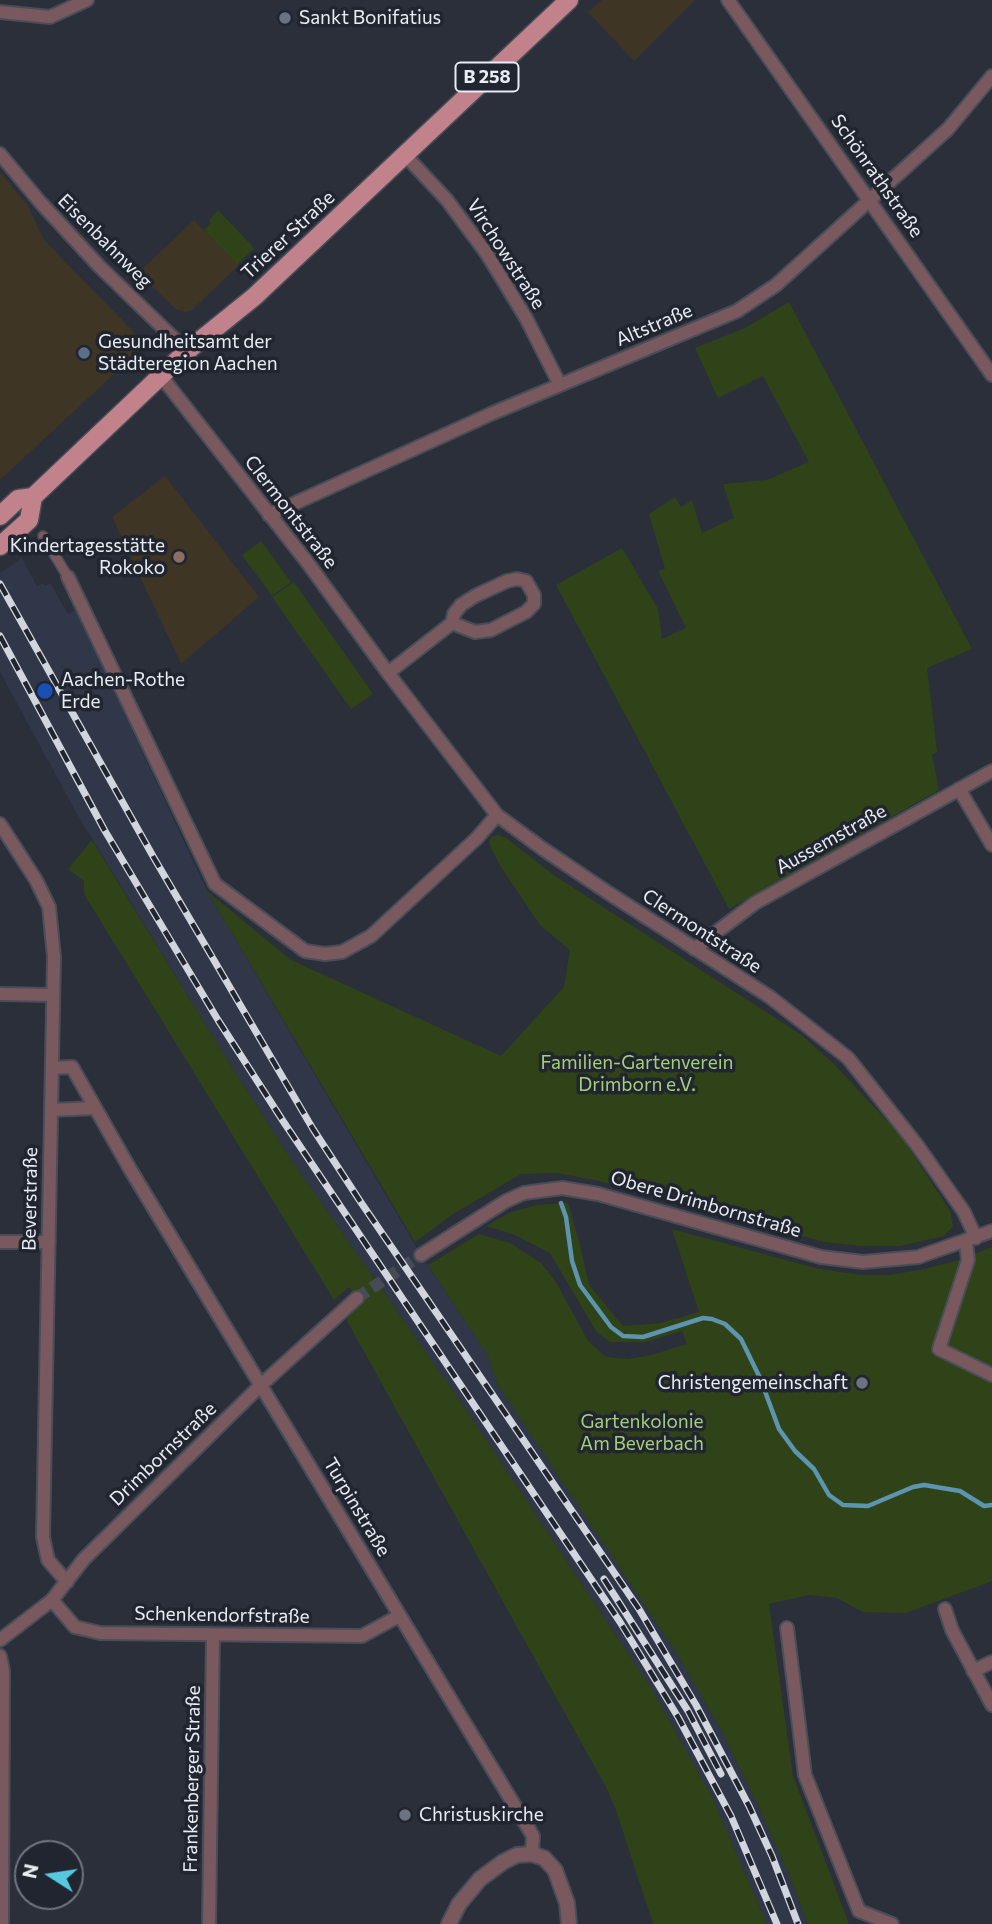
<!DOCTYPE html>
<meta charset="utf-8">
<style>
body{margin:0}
#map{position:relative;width:992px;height:1924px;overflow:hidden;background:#2a2f3a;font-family:Commissioner,sans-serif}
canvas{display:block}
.north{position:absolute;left:14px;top:1840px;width:70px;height:70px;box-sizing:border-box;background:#202530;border:2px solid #70757e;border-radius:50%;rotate:282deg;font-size:19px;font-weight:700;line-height:28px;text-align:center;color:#e8ecf3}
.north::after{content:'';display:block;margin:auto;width:24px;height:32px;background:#56c9e0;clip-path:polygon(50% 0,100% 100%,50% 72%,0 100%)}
</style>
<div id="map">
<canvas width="992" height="1924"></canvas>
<div class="north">N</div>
</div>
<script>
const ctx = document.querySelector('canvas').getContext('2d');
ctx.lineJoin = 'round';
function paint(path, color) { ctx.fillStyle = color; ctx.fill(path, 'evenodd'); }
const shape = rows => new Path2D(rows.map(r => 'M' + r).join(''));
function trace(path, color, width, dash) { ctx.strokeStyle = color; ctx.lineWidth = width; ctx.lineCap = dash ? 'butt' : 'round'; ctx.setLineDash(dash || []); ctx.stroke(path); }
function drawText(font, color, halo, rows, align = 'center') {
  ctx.font = font + ' Commissioner,sans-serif'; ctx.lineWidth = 7; ctx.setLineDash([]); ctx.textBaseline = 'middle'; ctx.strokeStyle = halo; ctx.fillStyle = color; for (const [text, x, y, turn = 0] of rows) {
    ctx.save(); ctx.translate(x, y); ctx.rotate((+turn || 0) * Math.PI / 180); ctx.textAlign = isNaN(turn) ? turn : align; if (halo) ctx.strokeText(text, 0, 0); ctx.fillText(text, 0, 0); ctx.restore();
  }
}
paint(shape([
 [602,0,695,0,634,61,588,12],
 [0,172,28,206,44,240,135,333,141,342,139,351,0,480],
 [194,220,238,266,191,311,184,312,176,309,138,273]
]), '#3e3525');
paint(shape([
 [22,558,37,586,43,583,45,586,50,583,68,614,76,610,207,891,421,1255,487,1354,498,1385,679,1657,720,1728,757,1803,788,1872,808,1924,767,1924,712,1797,651,1688,469,1414,290,1158,208,1029,77,814,0,672,0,573]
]), '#303748');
paint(shape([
 [165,476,259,597,181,664,112,517]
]), '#3f3525');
paint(shape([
 [218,210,254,248,237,265,204,230,211,223,209,220],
 [789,302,972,649,927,668,937,752,932,755,939,790,729,909,556,585,622,548,658,609,662,639,686,628,658,571,665,569,649,514,675,497,681,507,692,500,702,533,734,518,723,484,767,480,809,462,763,376,718,398,695,348,745,328],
 [261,541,291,582,272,596,242,555],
 [294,582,373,694,351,709,272,597],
 [498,835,506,838,555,876,800,1034,833,1063,902,1137,950,1211,953,1226,944,1236,900,1246,861,1246,825,1242,595,1180,557,1173,521,1174,453,1214,415,1242,207,891,291,960,501,1056,564,987,570,950,540,925,501,867,489,844,491,837],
 [92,840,208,1029,290,1158,469,1414,651,1688,712,1797,767,1924,653,1924,616,1810,606,1787,347,1321,348,1314,361,1304,349,1287,334,1300,84,894,84,881,68,869],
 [568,1203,580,1245,589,1285,623,1326,661,1323,699,1312,672,1229,819,1269,862,1275,889,1275,920,1270,959,1260,992,1247,992,1581,906,1613,863,1612,837,1598,808,1595,769,1604,793,1776,849,1924,808,1924,788,1872,757,1803,720,1728,679,1657,498,1385,487,1354,428,1265,479,1234,510,1243,541,1263,556,1282,588,1341,606,1357,628,1359,651,1355,687,1344,682,1331,646,1342,610,1342,596,1331,550,1253,515,1235,486,1226,511,1212,537,1205]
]), '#304318');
trace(shape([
 [561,1203,566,1217,572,1261,580,1285,611,1327,623,1336,643,1337,703,1318,712,1319,725,1324,741,1339,760,1378,779,1429,795,1451,814,1469,829,1495,843,1505,868,1506,913,1487,924,1485,960,1491,984,1506,992,1505]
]), '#5d94b0', 4.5);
trace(shape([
 [357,1298,421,1255]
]), '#464b56', 12, [12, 6]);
const pedestrian = shape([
 [43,536,68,577]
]);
const minor = shape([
 [728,0,992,375],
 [0,12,50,17,87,0],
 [0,154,40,202,99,266,187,351],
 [405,155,447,200,487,254,526,318,560,385],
 [161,376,307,562,388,673,497,815,543,849,607,892,770,997,848,1058,917,1145,964,1212,976,1238],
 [269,515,493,413,737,311,776,285,948,129,992,76],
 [68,577,215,884,305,951,325,954,342,952,371,936,477,838,497,815],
 [388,673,452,623,454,614,461,605,475,596,507,581,517,579,526,581,534,595,534,604,526,612,491,630,475,632,452,623],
 [959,789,992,845],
 [0,824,36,880,49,907,54,957,43,1537,48,1560,67,1582],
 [694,949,755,903,992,771],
 [0,994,53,995],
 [52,1068,72,1067,130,1169,533,1836,532,1854],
 [52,1110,95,1108],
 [0,1242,49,1242],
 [966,1242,968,1260,939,1349,992,1375],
 [421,1255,506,1201,524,1193,562,1188,598,1194,821,1257,863,1262,918,1257,992,1231],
 [52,1600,75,1627,100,1633,362,1636,399,1616],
 [945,1609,952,1630,992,1705],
 [787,1628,805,1775,859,1911,892,1924],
 [0,1640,52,1600,84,1559,261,1385,357,1298],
 [0,1656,3,1671,2,1924],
 [973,1671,992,1662],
 [209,1924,213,1635]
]);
const tertiary = shape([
 [449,1924,459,1904,480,1879,503,1862,517,1855,532,1854,544,1858,555,1870,567,1903,569,1924]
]);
const primary = shape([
 [33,497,187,351,254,297,569,0],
 [0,516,18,499,33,497],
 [0,546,29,520,33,497]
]);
trace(pedestrian, '#484d58', 12);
trace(minor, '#484d58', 16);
trace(tertiary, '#484d58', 18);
trace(primary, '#484d58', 21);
trace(pedestrian, '#79595e', 9);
trace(minor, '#79595e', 12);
trace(tertiary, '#79595e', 14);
trace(primary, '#c1828b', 18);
const rail = shape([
 [0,584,154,858,313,1129,360,1201,639,1609,696,1705,749,1806,772,1856,798,1924],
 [0,636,105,831,218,1020,283,1121,620,1622,678,1717,731,1816,777,1924],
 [604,1579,688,1711,721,1774]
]);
trace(rail, '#d1d5dd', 7);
trace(rail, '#202530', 4.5, [13]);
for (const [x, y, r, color] of [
 [285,18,7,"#6b7280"],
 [84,353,7,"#5c6f8a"],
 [179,557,7,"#8d6e63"],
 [45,691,9,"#1a4fb4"],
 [862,1383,7,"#6b7280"],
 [405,1815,7,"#6b7280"]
]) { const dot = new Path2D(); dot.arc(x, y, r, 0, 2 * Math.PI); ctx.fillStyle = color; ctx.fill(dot); trace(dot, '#202530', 2.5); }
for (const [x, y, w] of [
 [487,77,63]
]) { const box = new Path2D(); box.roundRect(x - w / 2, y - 14.5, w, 29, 5); ctx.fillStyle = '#202530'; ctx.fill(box); trace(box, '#e8ecf3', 2); }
drawText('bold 18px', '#e8ecf3', null, [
 ["B 258",487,77]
]);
drawText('19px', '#e8ecf3', '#202530', [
 ["Sankt Bonifatius",299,18],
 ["Gesundheitsamt der",98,342],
 ["Städteregion Aachen",98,364],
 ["Kindertagesstätte",165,546,"right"],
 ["Rokoko",165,568,"right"],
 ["Aachen-Rothe",61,680],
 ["Erde",61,702],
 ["Christengemeinschaft",848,1383,"right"],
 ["Christuskirche",419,1815]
], 'left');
drawText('19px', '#e8ecf3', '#202530', [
 ["Schönrathstraße",877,176,55],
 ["Trierer Straße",288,235,-43],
 ["Eisenbahnweg",105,241,45],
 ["Virchowstraße",506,254,57],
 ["Altstraße",654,325,-23],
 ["Clermontstraße",291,512,52],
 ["Aussemstraße",831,839,-29],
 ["Clermontstraße",702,931,33],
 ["Beverstraße",30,1199,-89],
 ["Obere Drimbornstraße",706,1204,16],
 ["Drimbornstraße",163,1454,-44],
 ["Turpinstraße",357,1507,59],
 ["Schenkendorfstraße",222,1615,1],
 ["Frankenberger Straße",192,1779,-89]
]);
drawText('19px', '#a6d078', '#202530', [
 ["Familien-Gartenverein",637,1063],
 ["Drimborn e.V.",637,1085],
 ["Gartenkolonie",642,1422],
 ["Am Beverbach",642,1444]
]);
</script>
